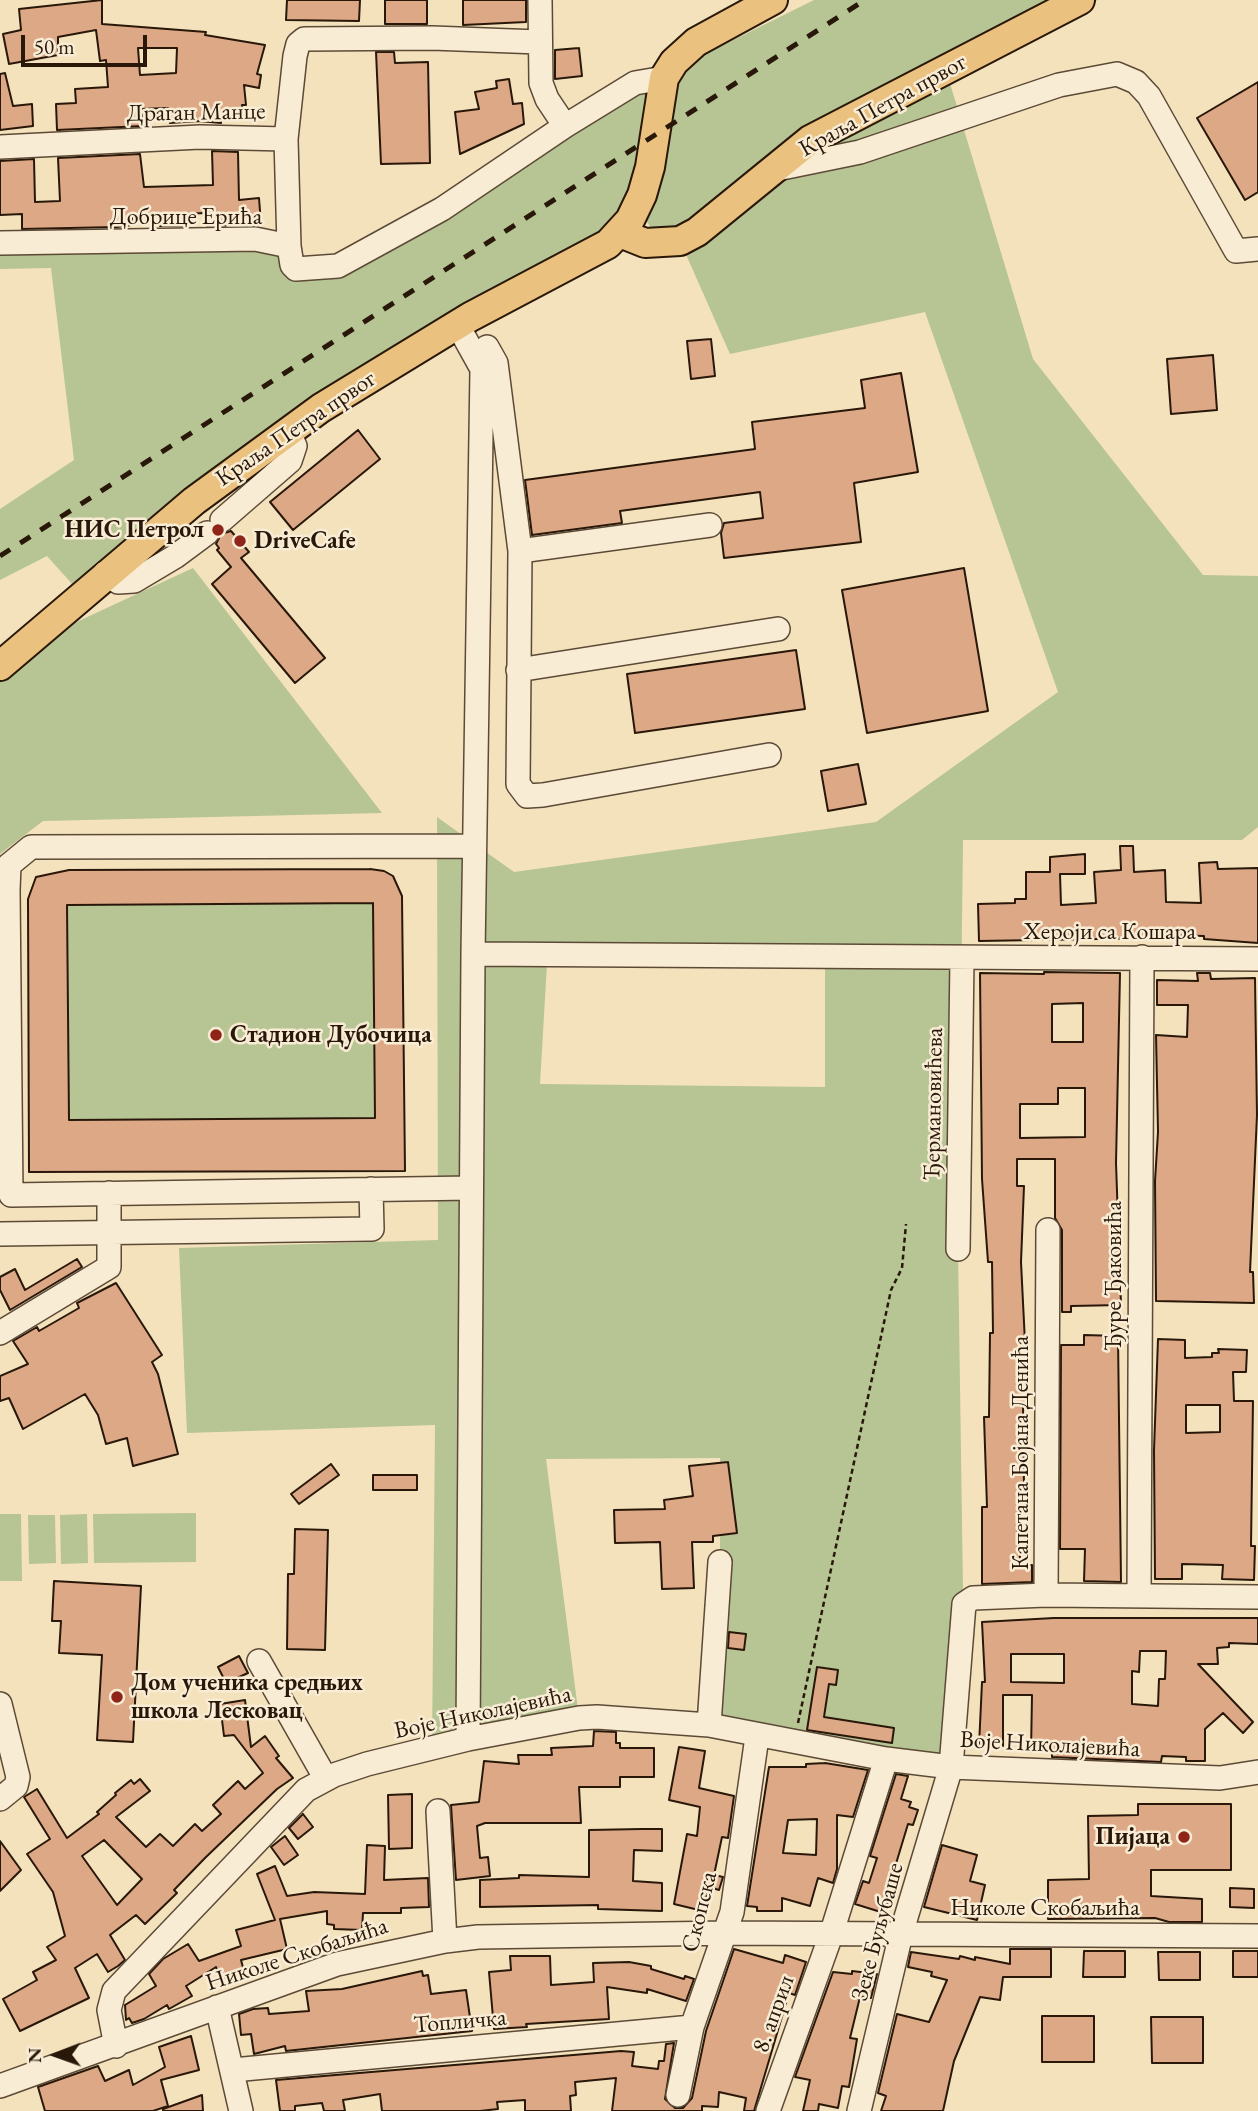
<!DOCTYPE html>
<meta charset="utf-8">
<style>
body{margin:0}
#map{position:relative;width:1258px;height:2111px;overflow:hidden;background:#f4e2bd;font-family:"EB Garamond",serif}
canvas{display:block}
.north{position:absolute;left:21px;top:2020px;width:70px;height:70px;-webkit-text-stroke:5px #f8ecd4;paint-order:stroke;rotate:269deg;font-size:19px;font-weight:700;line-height:28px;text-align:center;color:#29180a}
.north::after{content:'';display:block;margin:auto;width:24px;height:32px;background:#29180a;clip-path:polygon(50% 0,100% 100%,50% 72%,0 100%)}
.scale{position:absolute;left:21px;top:35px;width:126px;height:32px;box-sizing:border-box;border:4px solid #29180a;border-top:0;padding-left:9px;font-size:21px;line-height:24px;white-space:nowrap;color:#29180a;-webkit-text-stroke:5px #f8ecd4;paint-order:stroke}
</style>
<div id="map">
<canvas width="1258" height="2111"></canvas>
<div class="north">N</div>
<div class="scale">50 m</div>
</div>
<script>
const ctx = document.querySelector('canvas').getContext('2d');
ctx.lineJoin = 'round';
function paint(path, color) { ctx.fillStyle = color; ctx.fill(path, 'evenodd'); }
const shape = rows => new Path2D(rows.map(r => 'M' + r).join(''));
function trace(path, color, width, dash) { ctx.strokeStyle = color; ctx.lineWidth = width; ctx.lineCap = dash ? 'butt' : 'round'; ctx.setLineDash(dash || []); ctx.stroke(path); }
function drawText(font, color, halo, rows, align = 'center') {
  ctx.font = font + ' "EB Garamond",serif'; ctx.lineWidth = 5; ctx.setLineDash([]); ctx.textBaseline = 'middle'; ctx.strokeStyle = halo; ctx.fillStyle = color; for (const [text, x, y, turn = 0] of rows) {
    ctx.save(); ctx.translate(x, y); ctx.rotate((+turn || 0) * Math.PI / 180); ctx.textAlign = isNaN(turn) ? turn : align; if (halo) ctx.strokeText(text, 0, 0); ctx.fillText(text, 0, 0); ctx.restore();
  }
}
paint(shape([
 [814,0,1098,0,946,70,1033,359,1203,575,1258,576,1258,827,1242,840,963,840,958,1249,963,1591,951,1767,709,1725,720,1562,720,1458,546,1459,579,1718,432,1748,435,1425,187,1433,179,1248,438,1240,437,817,514,872,876,822,1058,692,925,312,730,354,680,241,655,234,646,220,659,174,671,94,681,66],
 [547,964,825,964,825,1087,540,1084],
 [651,78,650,167,600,239,489,297,82,595,47,556,0,580,0,509,74,460,51,268,0,269,0,243,289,246,292,265,318,269],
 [193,568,382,813,43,821,0,854,0,681,70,625],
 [370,869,384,871,393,876,402,896,405,1171,29,1172,28,899,36,877,69,870],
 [196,1513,196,1562,94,1563,93,1514],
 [0,1514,21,1514,22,1581,0,1581],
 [87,1514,88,1563,61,1564,60,1515],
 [28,1515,55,1515,56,1563,29,1564]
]), '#b7c494');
const building = shape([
 [102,0,102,24,206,32,205,35,265,45,257,74,261,75,259,88,244,85,246,105,242,105,243,118,221,120,221,123,199,121,170,123,168,108,141,109,143,126,57,130,56,104,76,103,75,89,108,87,106,60,100,61,96,30,58,37,58,55,9,64,3,34,21,30,19,9,102,0],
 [138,48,177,48,176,73,140,75,138,48],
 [287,0,360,0,359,21,286,20,287,0],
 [385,0,427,0,427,24,385,24,385,0],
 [463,0,526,0,526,22,463,25,463,0],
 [579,48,582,76,555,79,555,50,579,48],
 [376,52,394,52,395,63,428,62,430,163,381,164,376,52],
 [5,73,13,106,32,104,33,126,0,130,0,74,5,73],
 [509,79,513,104,522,103,524,124,460,154,455,112,479,109,475,92,497,88,496,81,509,79],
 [1258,82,1258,192,1245,200,1197,118,1258,82],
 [212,151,238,152,239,200,259,198,261,224,207,226,206,213,181,214,182,226,160,226,160,215,132,216,132,225,117,227,22,229,22,214,0,215,0,161,34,159,35,202,60,201,58,158,140,154,144,187,213,185,212,151],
 [711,339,715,376,691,379,687,341,711,339],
 [1213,355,1217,410,1171,414,1167,359,1213,355],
 [901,373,918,472,854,483,861,542,724,558,721,533,724,523,763,518,760,492,620,511,622,523,532,535,525,480,755,449,752,422,865,408,861,380,901,373],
 [358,430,380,459,293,530,270,502,358,430],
 [231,531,249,552,241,558,325,658,295,683,212,584,231,567,217,550,219,548,216,544,221,534,231,531],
 [964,568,988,711,867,733,842,590,964,568],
 [796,650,805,709,635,733,627,674,796,650],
 [858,764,866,804,828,811,821,771,858,764],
 [1120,846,1133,846,1134,872,1165,870,1166,902,1201,903,1199,863,1217,862,1218,869,1258,868,1258,943,1204,939,1204,936,1158,935,1158,938,979,941,978,904,1015,903,1015,899,1026,899,1026,872,1050,872,1050,857,1085,854,1085,874,1060,874,1061,905,1096,903,1094,872,1121,870,1120,846],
 [370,869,384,871,393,876,402,896,405,1171,29,1172,28,899,36,877,69,870,370,869],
 [373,903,375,1118,69,1120,67,905,373,903],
 [1044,972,1120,973,1116,1163,1121,1305,1071,1306,1071,1312,1062,1312,1062,1230,1055,1218,1055,1159,1017,1159,1017,1186,1024,1186,1021,1262,1028,1403,1023,1403,1024,1488,1018,1488,1017,1549,1020,1549,1020,1565,1032,1565,1032,1582,982,1584,982,1507,987,1507,984,1417,989,1417,990,1333,993,1333,992,1262,988,1262,982,1179,980,973,1044,974,1044,972],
 [1083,1003,1083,1042,1052,1042,1052,1004,1083,1003],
 [1058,1088,1085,1088,1085,1137,1020,1138,1020,1104,1058,1104,1058,1088],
 [1197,973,1210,973,1211,979,1255,978,1257,1115,1250,1272,1253,1272,1254,1303,1156,1301,1155,1181,1158,1132,1156,1035,1187,1037,1188,1005,1157,1005,1157,980,1198,981,1197,973],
 [77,1259,82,1267,10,1310,0,1290,0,1277,15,1269,25,1290,77,1259],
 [116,1283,162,1355,152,1362,158,1374,178,1454,133,1466,127,1438,106,1444,98,1415,85,1394,23,1429,9,1398,0,1401,0,1376,28,1364,13,1341,37,1327,39,1331,79,1308,77,1303,116,1283],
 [1084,1335,1118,1336,1121,1582,1084,1581,1085,1549,1060,1549,1061,1345,1084,1345,1084,1335],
 [1158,1339,1185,1340,1185,1358,1212,1357,1212,1353,1219,1353,1218,1349,1247,1350,1246,1372,1233,1372,1234,1401,1253,1401,1251,1546,1255,1546,1254,1580,1222,1579,1223,1565,1182,1564,1182,1579,1155,1579,1154,1450,1158,1339],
 [1186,1405,1220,1405,1220,1432,1186,1433,1186,1405],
 [728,1462,737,1533,713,1536,713,1542,692,1542,694,1588,662,1589,660,1542,615,1543,614,1510,665,1509,664,1500,693,1496,689,1466,728,1462],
 [331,1464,339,1475,299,1504,291,1494,331,1464],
 [373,1475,417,1475,417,1490,373,1490,373,1475],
 [295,1529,328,1530,325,1650,287,1649,288,1574,294,1574,295,1529],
 [54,1581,141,1586,133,1742,97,1740,102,1655,59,1653,61,1621,52,1621,54,1581],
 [1054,1618,1258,1618,1258,1644,1229,1643,1229,1647,1217,1648,1218,1664,1198,1664,1253,1722,1243,1733,1223,1713,1205,1729,1205,1761,1186,1761,1186,1757,1162,1756,1161,1762,1052,1757,1052,1752,1031,1752,1032,1695,1003,1695,1003,1746,979,1746,982,1682,985,1682,982,1622,1054,1618],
 [1140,1651,1166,1651,1165,1679,1159,1679,1158,1706,1132,1704,1132,1671,1139,1672,1140,1651],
 [1011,1654,1064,1654,1064,1683,1011,1682,1011,1654],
 [729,1632,746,1634,744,1650,728,1648,729,1632],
 [239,1656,248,1673,226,1683,218,1667,239,1656],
 [817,1667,838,1670,836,1685,829,1684,824,1717,894,1728,892,1743,807,1730,817,1667],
 [245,1700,251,1747,265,1736,279,1756,276,1758,293,1778,277,1789,205,1858,174,1890,177,1893,145,1924,136,1915,110,1935,125,1960,118,1966,108,1972,97,1954,75,1968,89,1998,20,2031,3,1999,37,1980,33,1972,56,1960,47,1947,65,1936,53,1892,27,1854,50,1839,24,1797,37,1789,67,1838,99,1814,97,1812,116,1795,115,1793,131,1780,134,1784,140,1779,150,1791,116,1817,146,1847,160,1834,173,1846,195,1824,202,1831,221,1814,213,1805,238,1781,245,1789,263,1773,234,1735,224,1736,220,1704,245,1700],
 [104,1840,142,1879,117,1905,82,1856,104,1840],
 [594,1731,616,1732,616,1743,620,1743,620,1748,654,1748,654,1777,620,1777,620,1787,579,1787,581,1823,485,1823,477,1826,480,1858,488,1857,490,1876,456,1880,451,1805,479,1802,484,1761,519,1764,518,1755,552,1755,551,1748,593,1746,594,1731],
 [679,1747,705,1751,699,1788,734,1796,728,1838,722,1837,714,1875,723,1877,719,1890,709,1887,703,1911,674,1904,687,1834,697,1836,700,1807,669,1800,679,1747],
 [825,1763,868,1770,853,1817,837,1815,837,1869,833,1883,818,1878,810,1906,782,1898,782,1911,757,1911,757,1907,747,1906,769,1767,806,1767,806,1764,825,1763],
 [817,1819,816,1855,783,1853,788,1820,817,1819],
 [896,1774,908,1776,901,1799,911,1802,909,1807,918,1810,913,1825,908,1824,895,1867,900,1869,884,1913,855,1904,863,1881,869,1883,877,1858,870,1856,896,1774],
 [412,1794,412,1848,389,1849,388,1795,412,1794],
 [1138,1804,1231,1804,1231,1870,1151,1870,1151,1896,1202,1899,1202,1922,1169,1922,1155,1918,1048,1919,1048,1880,1089,1879,1088,1816,1138,1815,1138,1804],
 [303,1814,313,1827,298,1839,289,1828,303,1814],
 [642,1829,662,1829,662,1851,634,1850,633,1881,662,1883,662,1911,598,1909,598,1905,480,1907,480,1880,519,1878,519,1875,589,1877,589,1830,642,1829],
 [285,1836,298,1855,284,1865,271,1847,285,1836],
 [0,1841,21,1870,0,1891,0,1841],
 [367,1845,385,1846,384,1880,428,1878,429,1907,401,1908,401,1913,363,1913,362,1930,334,1929,334,1925,327,1924,327,1911,280,1919,287,1949,241,1960,244,1971,220,1979,216,1967,186,1986,192,1996,169,2009,167,2005,144,2019,132,2023,129,2018,126,2020,125,2005,156,1986,149,1974,163,1959,188,1944,199,1961,241,1946,236,1930,275,1920,257,1874,275,1866,287,1896,314,1892,365,1894,367,1845],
 [942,1845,977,1855,970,1881,985,1885,977,1920,924,1907,942,1845],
 [1230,1888,1254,1889,1254,1908,1230,1907,1230,1888],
 [734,1949,783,1963,785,1955,806,1962,795,1995,789,1993,754,2111,744,2111,746,2098,719,2092,718,2107,702,2106,702,2111,612,2111,616,2078,575,2082,576,2095,570,2096,571,2111,525,2111,525,2100,497,2102,498,2109,480,2111,382,2111,380,2094,343,2100,345,2111,324,2111,322,2103,295,2106,295,2111,280,2111,276,2080,621,2051,634,2052,632,2066,658,2069,659,2061,664,2061,666,2044,674,2043,665,2099,675,2108,683,2108,692,2098,706,2031,734,1949],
 [1010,1949,1051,1949,1051,1977,1003,1977,1000,2000,980,1997,954,2061,943,2111,881,2111,886,2096,878,2093,897,2014,929,2022,947,1980,931,1976,932,1972,908,1967,911,1952,959,1959,960,1956,975,1960,975,1957,1010,1964,1010,1949],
 [1084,1951,1125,1951,1125,1977,1083,1977,1084,1951],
 [1233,1951,1258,1951,1258,1977,1233,1977,1233,1951],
 [1158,1952,1200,1952,1200,1980,1159,1980,1158,1952],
 [510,1956,550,1956,551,1985,594,1982,593,1963,629,1962,651,1966,651,1969,684,1979,685,1976,694,1979,686,2001,647,1989,647,1993,607,1987,609,2019,526,2024,527,2027,494,2029,489,1972,511,1970,510,1956],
 [422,1971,423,1976,428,1975,431,1994,466,1990,472,2031,286,2051,285,2046,254,2054,251,2034,241,2035,239,2014,253,2009,268,2008,269,2014,309,2011,306,1991,342,1989,422,1971],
 [852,1971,877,1974,871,1998,860,1997,850,2038,857,2039,849,2087,842,2086,838,2108,819,2104,818,2111,803,2111,810,2080,795,2077,833,1972,852,1974,852,1971],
 [1042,2016,1094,2016,1094,2062,1042,2062,1042,2016],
 [1151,2017,1203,2017,1203,2063,1152,2063,1151,2017],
 [191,2036,199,2070,161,2080,168,2106,153,2111,45,2111,38,2087,98,2066,105,2081,129,2070,133,2085,165,2067,159,2047,191,2036],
 [202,2095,203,2111,163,2111,163,2109,202,2095]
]);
paint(building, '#dca885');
trace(building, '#29180a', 2);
const minor = shape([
 [540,0,541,83,547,99,565,126],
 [286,139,295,56,298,44,304,39,432,38,539,42],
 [0,147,200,137,286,139,289,246],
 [777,169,860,152,1059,85,1117,74,1136,82,1149,96,1236,251,1258,249],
 [0,243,255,239,289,246,292,265,296,269,338,266,442,209,565,126,635,83,664,78],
 [457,324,482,369,473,954,468,1739],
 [487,347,496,363,520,551,518,784,527,796,543,795,769,755],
 [222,520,290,461,295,446,289,432],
 [520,551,710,525],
 [105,573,118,582,134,581,176,556,207,533],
 [518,670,778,629],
 [473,954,1258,959],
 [471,1188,11,1195,8,890,9,865,31,847,474,846],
 [0,1234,372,1229,371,1189],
 [958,1249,962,959],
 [0,1333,109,1267,109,1193],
 [1046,1595,1258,1597],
 [1139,1595,1142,957],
 [259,1661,326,1779],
 [0,1704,18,1777,16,1786,0,1799],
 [709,1725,720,1562],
 [438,1811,445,1941],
 [217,2007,241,2111],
 [116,2046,109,2010,114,1991,306,1790,334,1775,367,1764,468,1739,579,1718,597,1717,709,1725,886,1759,951,1767,1220,1778,1258,1772],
 [233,2070,692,2027],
 [0,2086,337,1964,445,1941,478,1937,726,1933,1258,1936],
 [678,2095,692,2027,732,1912,757,1737],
 [768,2111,831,1935,886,1759],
 [859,2111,901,1934,951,1767,964,1604,973,1598,1046,1595,1048,1230]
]);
const major = shape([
 [620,233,645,243,680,241,697,232,810,140,1080,0],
 [0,666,194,501,321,408,470,317,608,244,630,220,642,195,650,167,664,78,674,62,696,42,773,0]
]);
trace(minor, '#5c4a37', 26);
trace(major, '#29180a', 32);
trace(shape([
 [798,1723,891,1290,902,1268,906,1224]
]), '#29180a', 2.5, [5, 3.5]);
trace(minor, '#f8ecd4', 23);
trace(major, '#eac17e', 28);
trace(shape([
 [0,556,865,0]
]), '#29180a', 5, [12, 12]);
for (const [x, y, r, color] of [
 [218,530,7,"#8f2418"],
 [240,541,7,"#8f2418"],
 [216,1035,7,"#8f2418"],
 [117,1697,7,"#8f2418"],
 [1184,1837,7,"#8f2418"]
]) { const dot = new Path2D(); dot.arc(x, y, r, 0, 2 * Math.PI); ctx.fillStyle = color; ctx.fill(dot); trace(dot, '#f8ecd4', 2.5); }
drawText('24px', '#29180a', '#f8ecd4', [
 ["Краља Петра првог",883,106,-29],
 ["Драган Манце",196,113,-1],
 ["Добрице Ерића",186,217],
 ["Краља Петра првог",296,429,-34],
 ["Хероји са Кошара",1110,932],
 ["Ђермановићева",934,1104,-89],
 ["Ђуре Ђаковића",1114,1276,-90],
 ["Капетана Бојана Денића",1021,1453,-90],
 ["Воје Николајевића",483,1713,-12],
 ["Воје Николајевића",1050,1745,3],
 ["Николе Скобаљића",1045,1908],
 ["Скопска",700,1912,-76],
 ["Зеке Буљубаше",878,1932,-75],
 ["Николе Скобаљића",297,1955,-18],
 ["8. април",774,2014,-70],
 ["Топличка",460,2022,-5]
]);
drawText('bold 24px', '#29180a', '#f8ecd4', [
 ["НИС Петрол",204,530,"right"],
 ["DriveCafe",254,541],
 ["Стадион Дубочица",230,1035],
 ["Дом ученика средњих",131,1683],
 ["школа Лесковац",131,1711],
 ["Пијаца",1170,1837,"right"]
], 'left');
</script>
